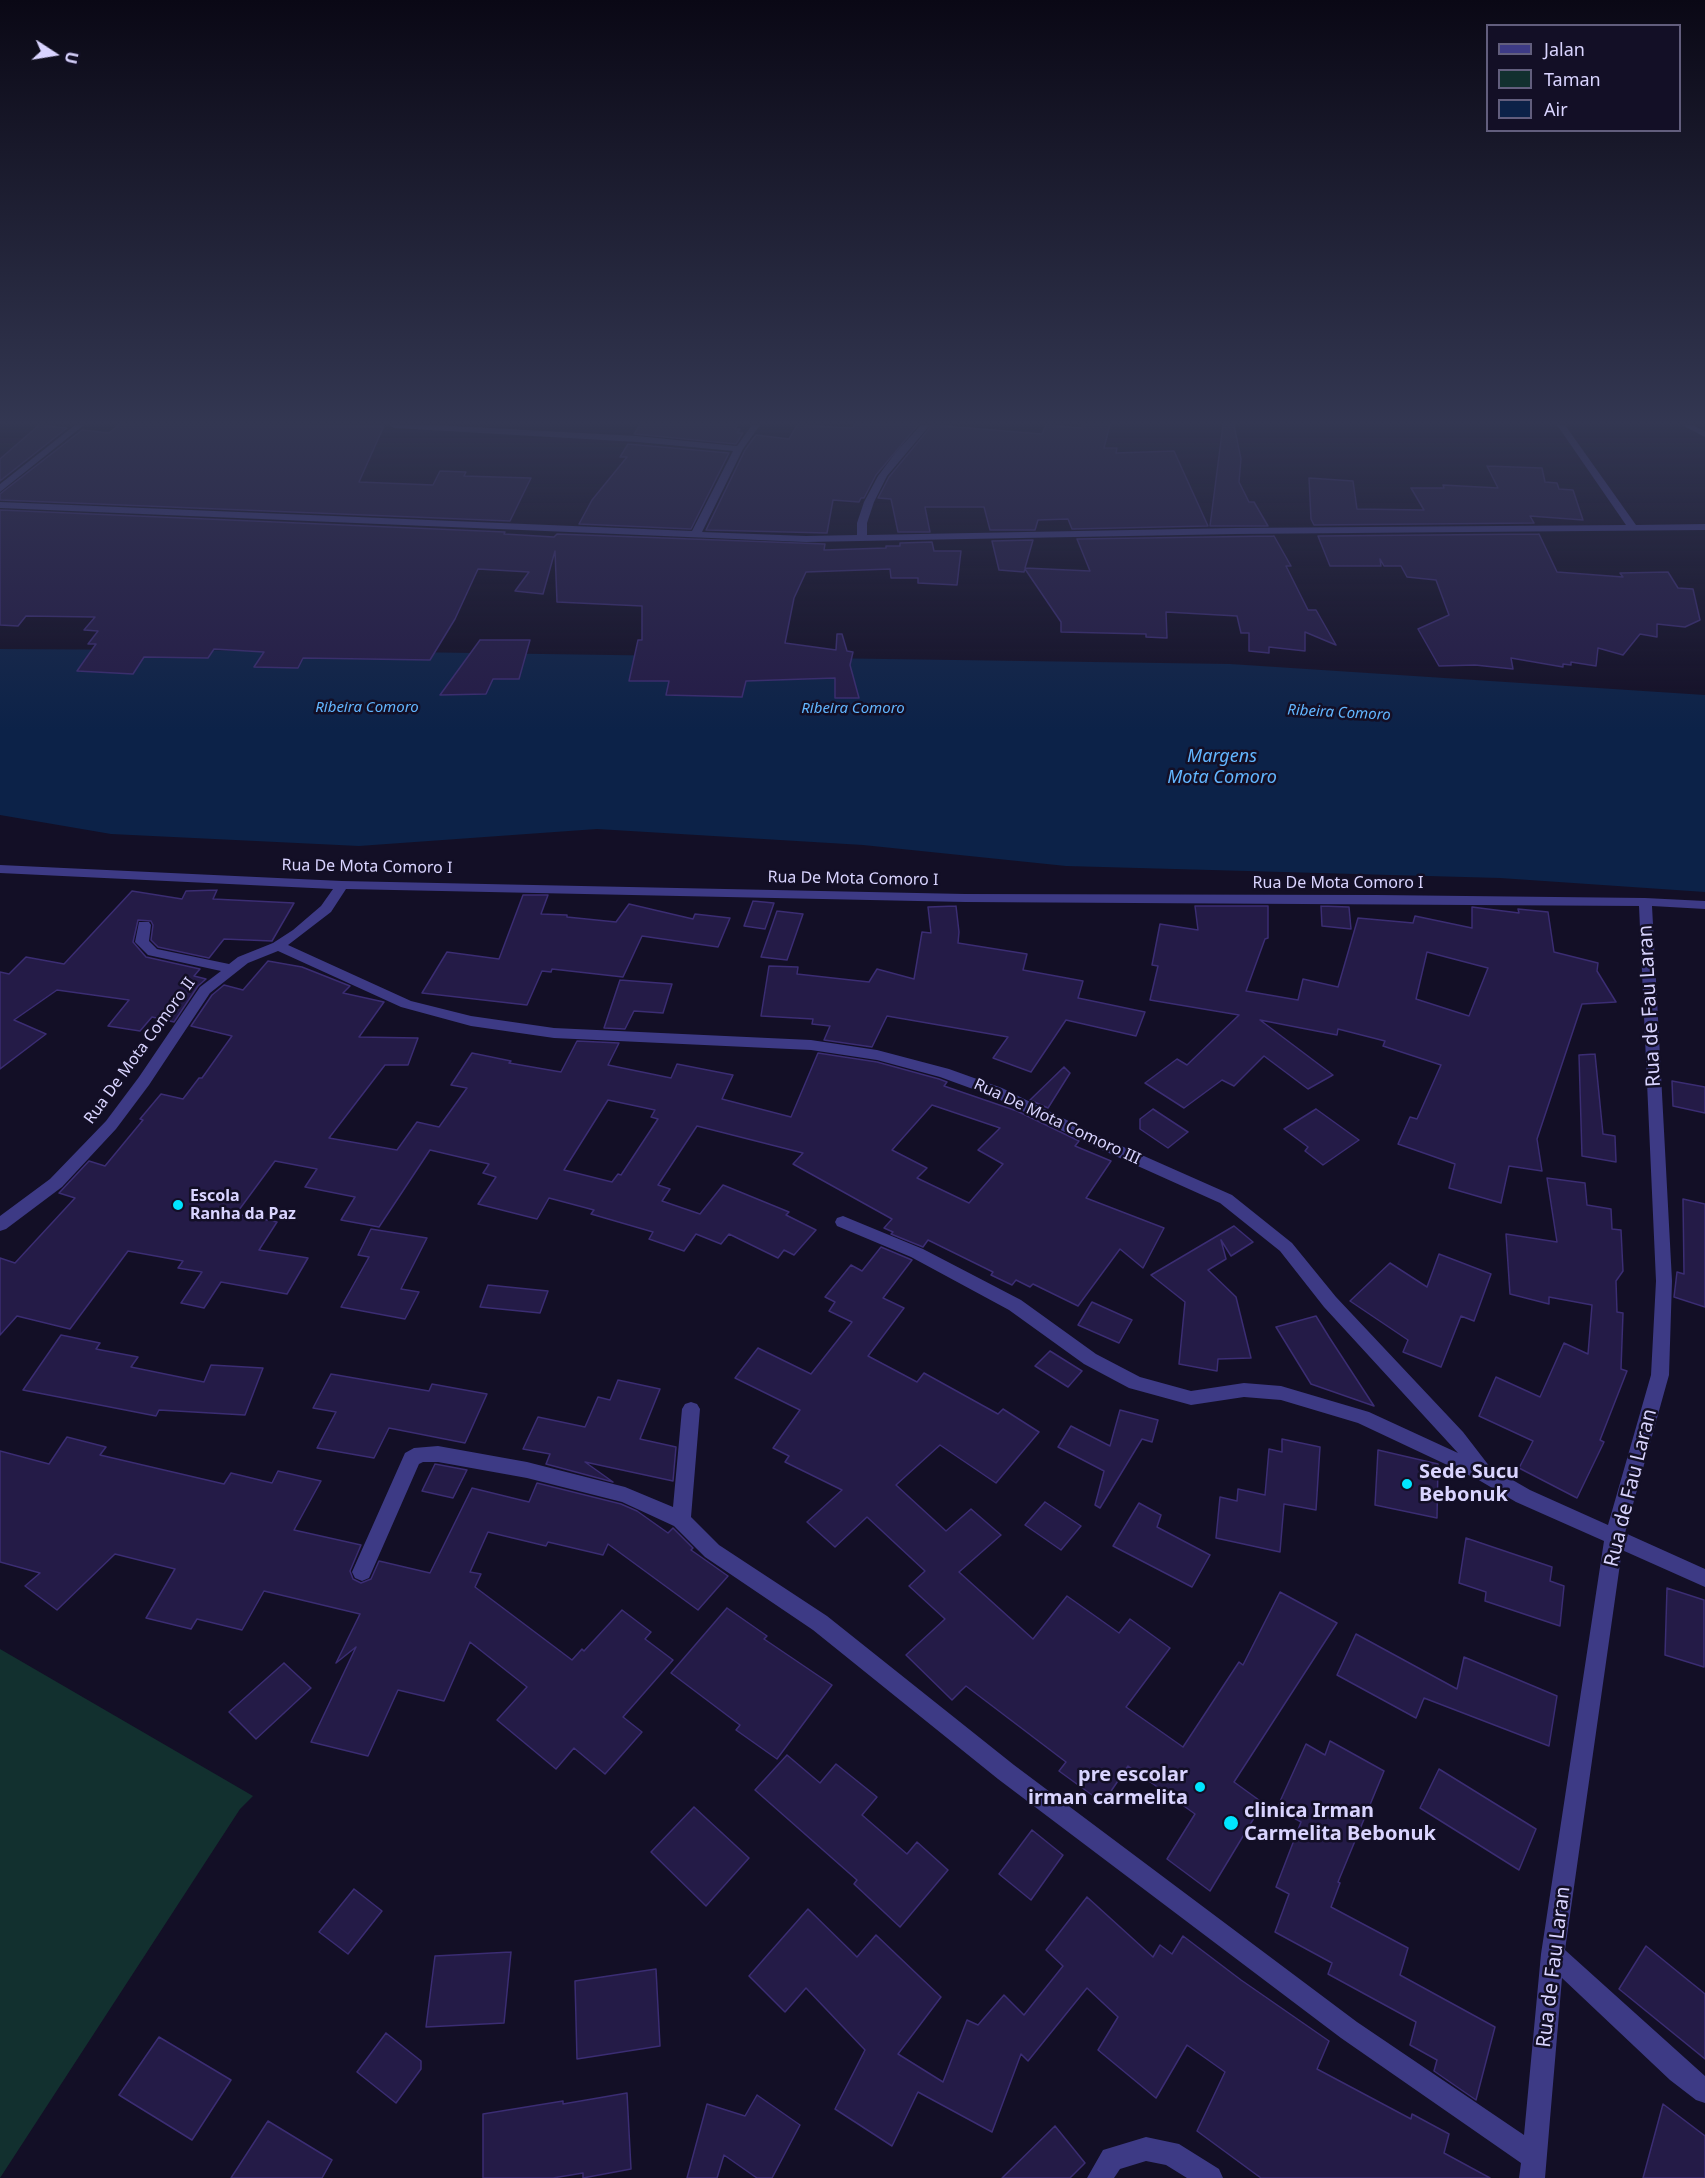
<!DOCTYPE html>
<style>
body{margin:0}
#map{position:relative;width:1705px;height:2178px;overflow:hidden;background:#130f26;font-family:"Noto Sans",sans-serif}
canvas{display:block}
.legend{position:absolute;left:1486px;top:24px;width:195px;height:108px;box-sizing:border-box;background:#130f26;border:2px solid #625e7d;margin:0;padding:8px 10px;list-style:none;font-size:18px;color:#d9d4ff}
.legend li{display:flex;align-items:center;gap:12px;height:30px}
.legend b{width:30px;border:2px solid #625e7d}
.north{position:absolute;left:24px;top:24px;width:60px;height:60px;-webkit-text-stroke:4px #130f26;paint-order:stroke;rotate:102deg;font-size:16px;font-weight:700;line-height:24px;text-align:center;color:#d9d4ff}
.north::after{content:'';display:block;margin:auto;width:21px;height:27px;background:#d9d4ff;clip-path:polygon(50% 0,100% 100%,50% 72%,0 100%)}
</style>
<div id="map">
<canvas width="1705" height="2178"></canvas>
<ul class="legend">
<li><b style="height:8px;background:#3d3a85"></b>Jalan</li>
<li><b style="height:16px;background:#12302f"></b>Taman</li>
<li><b style="height:16px;background:#0c2248"></b>Air</li>
</ul>
<div class="north">U</div>
</div>
<script>
const ctx = document.querySelector('canvas').getContext('2d');
ctx.lineJoin = 'round';
function paint(path, color) { ctx.fillStyle = color; ctx.fill(path, 'evenodd'); }
const shape = rows => new Path2D(rows.map(r => 'M' + r).join(''));
function trace(path, color, width, dash) { ctx.strokeStyle = color; ctx.lineWidth = width; ctx.lineCap = dash ? 'butt' : 'round'; ctx.setLineDash(dash || []); ctx.stroke(path); }
function drawText(font, color, halo, rows, align = 'center') {
  ctx.font = font + ' "Noto Sans",sans-serif'; ctx.lineWidth = 5; ctx.setLineDash([]); ctx.textBaseline = 'middle'; ctx.strokeStyle = halo; ctx.fillStyle = color; for (const [text, x, y, turn = 0] of rows) {
    ctx.save(); ctx.translate(x, y); ctx.rotate((+turn || 0) * Math.PI / 180); ctx.textAlign = isNaN(turn) ? turn : align; if (halo) ctx.strokeText(text, 0, 0); ctx.fillText(text, 0, 0); ctx.restore();
  }
}
paint(shape([
 [0,1649,253,1796,240,1809,0,2178]
]), '#12302f');
paint(shape([
 [0,649,338,651,1230,664,1705,695,1705,892,1500,878,1066,866,863,845,597,829,359,846,111,834,0,815]
]), '#0c2248');
const building = shape([
 [39,425,67,428,0,481,0,459,39,425],
 [119,425,384,426,359,482,433,485,440,471,466,472,464,476,531,478,510,521,0,500,0,494,82,430,109,433,119,425],
 [640,425,737,425,735,429,740,429,737,433,743,433,736,444,634,434,640,425],
 [797,425,852,428,855,425,918,425,876,475,864,498,861,498,859,502,833,500,827,533,706,530,745,450,756,435,789,439,797,425],
 [932,425,1042,434,1046,425,1082,428,1082,425,1110,425,1104,448,1117,448,1116,453,1174,451,1208,526,1072,529,1068,519,1038,520,1035,530,990,530,984,507,925,507,930,532,898,532,891,499,878,498,889,477,932,425],
 [1223,425,1234,425,1241,459,1239,482,1249,502,1254,502,1268,526,1210,526,1223,425],
 [628,444,729,453,691,529,579,524,592,500,627,457,620,457,628,444],
 [1487,466,1542,468,1545,482,1557,483,1559,489,1573,490,1583,520,1530,516,1534,523,1314,525,1311,519,1309,478,1353,481,1357,509,1424,510,1411,488,1444,488,1443,485,1498,488,1487,466],
 [0,510,505,532,504,534,554,537,557,534,825,544,824,550,886,548,886,546,900,546,900,543,932,542,934,551,961,551,957,585,918,583,918,578,891,578,890,569,806,572,794,598,785,643,836,650,837,634,842,634,847,651,853,652,850,665,859,698,835,698,835,678,746,681,742,697,666,695,669,681,629,681,638,640,642,640,642,606,557,602,555,551,543,594,515,591,529,572,478,569,455,619,430,660,303,658,298,668,254,667,264,652,214,649,208,658,144,657,133,674,77,671,96,644,88,644,98,631,84,630,95,617,26,616,18,626,0,625,0,510],
 [1539,534,1557,572,1623,577,1620,573,1668,572,1678,588,1693,589,1700,620,1685,627,1657,624,1657,637,1640,634,1623,655,1598,648,1596,666,1571,662,1571,665,1563,664,1563,667,1511,658,1513,669,1475,665,1439,666,1418,629,1449,615,1436,580,1407,577,1401,566,1384,566,1380,559,1381,566,1330,566,1318,536,1539,534],
 [1274,536,1291,566,1286,566,1308,610,1316,610,1336,645,1305,632,1305,651,1269,647,1269,653,1249,651,1249,633,1241,633,1237,616,1166,612,1167,638,1146,637,1146,634,1061,632,1061,622,1025,569,1024,572,999,570,992,541,1033,540,1025,568,1090,571,1077,539,1274,536],
 [480,640,530,640,519,679,493,679,486,694,440,695,480,640],
 [217,890,213,899,294,903,272,941,224,939,209,958,158,947,151,940,153,925,151,921,138,920,133,942,146,957,200,969,194,976,206,979,198,986,174,1022,152,1017,140,1031,108,1026,129,1000,57,990,14,1020,46,1034,0,1069,0,972,9,974,26,957,64,964,132,891,182,899,186,891,217,890],
 [523,895,548,895,541,914,567,915,567,917,616,922,629,904,693,919,695,914,730,918,718,947,642,936,623,977,552,969,551,972,542,971,527,1005,422,993,447,952,499,959,523,895],
 [753,901,774,903,765,929,744,926,753,901],
 [956,906,959,932,958,943,1027,954,1023,970,1083,981,1078,998,1145,1012,1136,1036,1066,1020,1031,1072,993,1058,1008,1037,887,1016,872,1047,824,1040,830,1026,812,1024,813,1019,761,1016,769,966,798,967,797,974,869,982,877,969,914,979,922,932,931,933,928,907,956,906],
 [1195,906,1268,906,1268,938,1265,939,1246,991,1298,1000,1303,979,1338,987,1358,918,1413,923,1415,916,1472,928,1472,907,1519,913,1518,909,1548,912,1554,952,1598,963,1597,971,1616,1002,1582,1004,1537,1139,1542,1171,1509,1166,1501,1203,1449,1188,1455,1164,1398,1144,1410,1117,1417,1119,1441,1065,1383,1046,1385,1041,1338,1029,1337,1035,1260,1020,1333,1075,1308,1089,1264,1056,1234,1086,1222,1080,1184,1108,1145,1083,1177,1059,1187,1065,1239,1015,1150,1000,1158,966,1152,965,1160,924,1198,930,1195,906],
 [1427,952,1488,968,1469,1016,1416,999,1427,952],
 [1321,906,1349,907,1351,929,1322,926,1321,906],
 [777,911,803,914,787,960,761,957,777,911],
 [268,961,302,967,350,986,343,993,384,1002,359,1037,418,1038,408,1065,385,1065,329,1138,397,1150,417,1122,439,1127,467,1088,451,1085,472,1053,511,1061,509,1063,561,1072,577,1041,619,1043,608,1065,671,1078,677,1064,733,1075,722,1099,791,1117,818,1053,877,1062,939,1079,947,1082,944,1086,1017,1111,1079,1141,1075,1146,1111,1161,1086,1198,1164,1228,1143,1268,1120,1249,1078,1306,1033,1284,1030,1287,1016,1280,1012,1285,991,1275,993,1272,928,1240,923,1247,891,1234,893,1232,884,1228,892,1219,793,1164,803,1153,697,1126,658,1185,670,1189,662,1201,700,1214,723,1185,789,1212,786,1215,816,1230,794,1255,784,1250,778,1258,729,1234,721,1244,696,1234,684,1251,649,1239,653,1232,591,1214,594,1210,549,1198,537,1219,478,1204,496,1177,483,1173,489,1164,430,1150,379,1227,341,1220,355,1197,305,1187,317,1169,275,1161,236,1214,277,1222,259,1250,308,1258,287,1294,221,1282,204,1308,181,1303,202,1272,178,1268,183,1261,128,1251,70,1329,17,1316,0,1335,0,1258,15,1263,75,1198,59,1193,89,1161,105,1166,143,1120,140,1119,161,1094,183,1099,199,1078,202,1078,232,1036,191,1026,212,995,224,985,243,990,268,961],
 [608,1100,655,1110,651,1117,658,1119,621,1175,618,1174,612,1182,564,1170,608,1100],
 [932,1105,1000,1128,978,1150,1003,1164,969,1203,917,1178,927,1168,892,1150,932,1105],
 [620,980,672,984,663,1013,634,1011,625,1029,604,1028,620,980],
 [1595,1054,1603,1134,1615,1136,1616,1162,1582,1156,1579,1055,1595,1054],
 [1064,1067,1070,1073,1048,1108,1030,1100,1064,1067],
 [1672,1081,1705,1087,1705,1113,1673,1106,1672,1081],
 [1153,1109,1188,1132,1168,1148,1140,1129,1140,1119,1153,1109],
 [1316,1109,1359,1140,1323,1165,1305,1151,1308,1147,1284,1129,1316,1109],
 [1547,1178,1585,1183,1587,1205,1611,1209,1612,1229,1621,1230,1623,1271,1616,1281,1617,1312,1623,1313,1621,1369,1627,1371,1600,1440,1604,1442,1577,1498,1519,1468,1533,1441,1479,1416,1496,1377,1540,1397,1564,1343,1588,1354,1592,1305,1549,1297,1549,1304,1510,1294,1506,1234,1557,1242,1547,1178],
 [1683,1199,1705,1204,1705,1307,1674,1297,1677,1272,1684,1274,1683,1199],
 [1234,1226,1253,1242,1231,1256,1221,1240,1226,1259,1208,1270,1236,1297,1251,1358,1218,1359,1217,1371,1179,1364,1185,1302,1151,1275,1234,1226],
 [371,1229,427,1238,401,1289,419,1292,405,1319,341,1307,369,1257,358,1255,371,1229],
 [881,1247,912,1260,883,1298,904,1308,868,1356,917,1382,924,1373,998,1414,1003,1409,1039,1432,996,1483,940,1445,896,1485,946,1531,971,1509,1001,1535,959,1572,1033,1639,1067,1596,1119,1633,1130,1619,1170,1648,1126,1707,1183,1747,1239,1662,1243,1665,1280,1592,1337,1623,1234,1782,1263,1803,1210,1891,1167,1859,1195,1814,1128,1766,1103,1803,1059,1771,1066,1762,966,1686,952,1700,906,1655,945,1619,909,1586,925,1571,867,1517,835,1547,807,1522,842,1490,785,1462,789,1456,773,1448,800,1410,735,1378,758,1348,811,1374,852,1322,829,1311,835,1302,825,1297,851,1265,862,1271,881,1247],
 [1439,1254,1491,1274,1474,1321,1461,1316,1441,1367,1403,1352,1408,1340,1350,1301,1390,1263,1427,1287,1439,1254],
 [488,1285,548,1291,540,1313,480,1307,488,1285],
 [1092,1302,1132,1320,1119,1343,1078,1325,1092,1302],
 [1316,1316,1329,1337,1374,1406,1311,1384,1276,1327,1316,1316],
 [61,1335,100,1343,96,1349,138,1357,131,1367,204,1382,211,1365,263,1368,245,1415,159,1410,156,1416,23,1390,61,1335],
 [1050,1351,1082,1371,1068,1387,1035,1366,1050,1351],
 [331,1374,429,1391,432,1384,487,1394,465,1443,389,1428,374,1458,317,1448,336,1412,313,1408,331,1374],
 [618,1380,660,1389,640,1439,676,1447,673,1481,585,1462,613,1482,546,1464,550,1454,523,1449,538,1417,585,1427,598,1397,610,1400,618,1380],
 [1120,1410,1158,1420,1152,1442,1142,1439,1100,1508,1095,1505,1104,1471,1058,1447,1071,1426,1110,1446,1120,1410],
 [67,1437,106,1447,100,1455,224,1484,231,1473,272,1483,278,1471,321,1481,294,1530,361,1545,350,1571,353,1579,361,1583,371,1579,379,1561,430,1573,472,1488,529,1502,537,1483,621,1504,637,1511,668,1533,673,1528,693,1548,691,1550,728,1576,698,1610,608,1544,603,1555,548,1542,546,1546,488,1532,470,1572,481,1574,475,1587,572,1660,582,1649,584,1651,622,1610,651,1632,645,1639,673,1660,623,1717,642,1732,605,1774,574,1748,556,1769,497,1720,527,1687,470,1642,444,1701,398,1690,368,1756,311,1742,356,1647,336,1663,360,1614,264,1591,242,1630,197,1619,191,1629,146,1618,175,1569,115,1554,57,1610,25,1586,40,1573,0,1562,0,1451,49,1464,67,1437],
 [1282,1439,1320,1447,1316,1510,1284,1504,1280,1552,1216,1538,1220,1497,1237,1501,1238,1489,1265,1495,1269,1449,1282,1452,1282,1439],
 [1378,1450,1438,1464,1437,1518,1375,1505,1378,1450],
 [435,1464,467,1470,453,1498,422,1491,435,1464],
 [1045,1502,1081,1526,1061,1550,1025,1525,1045,1502],
 [1139,1503,1161,1515,1157,1527,1210,1555,1192,1587,1113,1546,1139,1503],
 [1466,1538,1552,1567,1550,1581,1564,1586,1560,1626,1485,1601,1486,1592,1459,1583,1466,1538],
 [1667,1588,1704,1600,1704,1667,1665,1655,1667,1588],
 [727,1608,767,1636,764,1639,832,1685,777,1759,736,1730,740,1725,671,1673,727,1608],
 [1356,1634,1457,1689,1464,1657,1557,1696,1549,1746,1424,1698,1416,1718,1337,1675,1356,1634],
 [284,1663,311,1688,256,1739,229,1712,284,1663],
 [1330,1741,1384,1771,1338,1882,1340,1883,1331,1907,1408,1948,1400,1975,1495,2027,1476,2100,1434,2071,1437,2060,1410,2045,1416,2022,1328,1974,1332,1963,1275,1932,1289,1894,1276,1887,1301,1822,1277,1808,1306,1744,1325,1755,1330,1741],
 [787,1755,820,1783,836,1764,877,1797,862,1815,907,1854,917,1842,948,1870,900,1927,854,1884,857,1880,755,1790,787,1755],
 [1439,1769,1536,1829,1519,1870,1420,1808,1439,1769],
 [694,1807,749,1858,706,1906,651,1852,694,1807],
 [1032,1830,1063,1855,1031,1900,999,1874,1032,1830],
 [354,1889,382,1911,348,1954,319,1932,354,1889],
 [1087,1897,1153,1957,1160,1945,1172,1954,1183,1936,1241,1980,1329,2041,1317,2069,1411,2119,1412,2114,1449,2134,1444,2153,1490,2178,1261,2178,1197,2131,1225,2072,1187,2045,1156,2098,1098,2050,1118,2017,1087,1988,1028,2061,1021,2054,992,2132,918,2092,892,2146,835,2109,865,2050,806,1988,785,2012,749,1976,808,1909,857,1957,876,1935,941,1997,898,2054,943,2082,967,2020,978,2025,1004,1995,1024,2015,1063,1966,1046,1950,1087,1897],
 [1646,1946,1705,1994,1705,2059,1619,1989,1646,1946],
 [511,1952,504,2023,426,2027,435,1956,511,1952],
 [656,1969,660,2046,577,2059,575,1981,656,1969],
 [386,2033,421,2061,421,2069,396,2103,357,2072,386,2033],
 [159,2037,231,2080,192,2140,119,2095,159,2037],
 [627,2093,631,2169,583,2178,583,2173,553,2178,483,2178,483,2114,563,2101,563,2104,627,2093],
 [757,2095,800,2125,772,2178,757,2178,724,2155,717,2178,687,2178,707,2104,745,2116,757,2095],
 [1663,2104,1705,2136,1705,2178,1643,2178,1663,2104],
 [268,2121,332,2160,322,2178,231,2178,268,2121],
 [1055,2126,1085,2163,1070,2178,1002,2178,1055,2126]
]);
paint(building, '#241b47');
trace(building, '#3b2d73', 1.5);
paint(shape([
 [75,425,84,425,0,492,0,484,75,425],
 [390,425,435,425,637,436,737,446,752,425,760,425,743,449,702,532,806,536,857,535,857,523,864,502,878,476,896,452,921,425,930,425,887,476,874,502,867,523,867,535,1236,528,1626,525,1557,425,1565,425,1636,525,1705,524,1705,530,1236,534,806,542,0,508,0,502,692,531,733,451,637,442,394,428,390,425],
 [1682,425,1692,425,1705,431,1705,437,1682,425],
 [0,865,342,881,965,894,1377,895,1645,898,1705,901,1705,909,1652,906,1672,1281,1669,1375,1625,1533,1705,1569,1705,1587,1622,1550,1565,1950,1705,2076,1705,2103,1696,2100,1670,2080,1562,1978,1545,2178,1519,2178,1521,2163,1341,2038,998,1779,813,1630,705,1557,674,1526,622,1502,527,1478,438,1462,423,1462,419,1464,369,1578,362,1581,355,1578,352,1572,405,1453,414,1448,438,1446,527,1462,625,1487,673,1507,682,1409,685,1404,691,1402,697,1404,700,1409,691,1517,719,1545,827,1616,1014,1765,1357,2022,1524,2135,1541,1954,1604,1541,1516,1502,1477,1479,1358,1423,1281,1400,1244,1397,1191,1405,1129,1388,1084,1364,1009,1310,911,1257,837,1226,835,1222,837,1218,843,1216,923,1249,1021,1300,1096,1354,1140,1377,1191,1391,1244,1383,1281,1386,1369,1412,1458,1453,1324,1307,1280,1251,1220,1203,1091,1145,992,1096,940,1077,877,1060,811,1050,554,1038,471,1026,401,1007,278,951,248,963,210,993,149,1085,116,1129,62,1187,6,1229,0,1231,0,1216,50,1179,106,1121,139,1077,200,987,221,971,148,955,135,942,139,922,149,922,151,925,149,941,157,949,229,964,238,957,273,943,293,930,321,906,333,889,0,873,0,865],
 [346,889,965,902,1639,906,1656,1281,1651,1375,1608,1525,1530,1490,1490,1467,1463,1432,1336,1297,1292,1243,1232,1195,1101,1137,1002,1088,949,1069,877,1050,811,1040,554,1028,471,1016,411,1001,288,945,331,912,346,889],
 [1146,2137,1179,2144,1219,2169,1223,2178,1187,2178,1166,2165,1146,2161,1120,2169,1114,2178,1087,2178,1103,2150,1146,2137]
]), '#3d3a85');
const sky = ctx.createLinearGradient(0, 0, 0, 730);
sky.addColorStop(0, '#0a0815');
sky.addColorStop(0.58, '#333752');
sky.addColorStop(1, '#33375200');
ctx.fillStyle = sky;
ctx.fillRect(0, 0, 1705, 730);
for (const [x, y, r, color] of [
 [178,1205,6,"#00e5ff"],
 [1407,1484,6,"#00e5ff"],
 [1200,1787,6,"#00e5ff"],
 [1231,1823,8,"#00e5ff"]
]) { const dot = new Path2D(); dot.arc(x, y, r, 0, 2 * Math.PI); ctx.fillStyle = color; ctx.fill(dot); trace(dot, '#130f26', 2); }
drawText('italic 15px', '#62b6ff', '#130f26', [
 ["Ribeira Comoro",367,708],
 ["Ribeira Comoro",853,709],
 ["Ribeira Comoro",1339,713,3]
]);
drawText('16px', '#d9d4ff', '#130f26', [
 ["Rua De Mota Comoro I",367,867,1],
 ["Rua De Mota Comoro I",853,879,1],
 ["Rua De Mota Comoro I",1338,883],
 ["Rua De Mota Comoro II",140,1051,-54],
 ["Rua De Mota Comoro III",1057,1122,25]
]);
drawText('bold 16px', '#d9d4ff', '#130f26', [
 ["Escola",190,1196],
 ["Ranha da Paz",190,1214]
], 'left');
drawText('italic 18px', '#62b6ff', '#130f26', [
 ["Margens",1222,757],
 ["Mota Comoro",1222,778]
]);
drawText('20px', '#d9d4ff', '#130f26', [
 ["Rua de Fau Laran",1650,1006,-93],
 ["Rua de Fau Laran",1631,1488,-76],
 ["Rua de Fau Laran",1554,1967,-83]
]);
drawText('bold 20px', '#d9d4ff', '#130f26', [
 ["Sede Sucu",1419,1472],
 ["Bebonuk",1419,1495],
 ["pre escolar",1188,1775,"right"],
 ["irman carmelita",1188,1798,"right"],
 ["clinica Irman",1244,1811],
 ["Carmelita Bebonuk",1244,1834]
], 'left');
</script>
